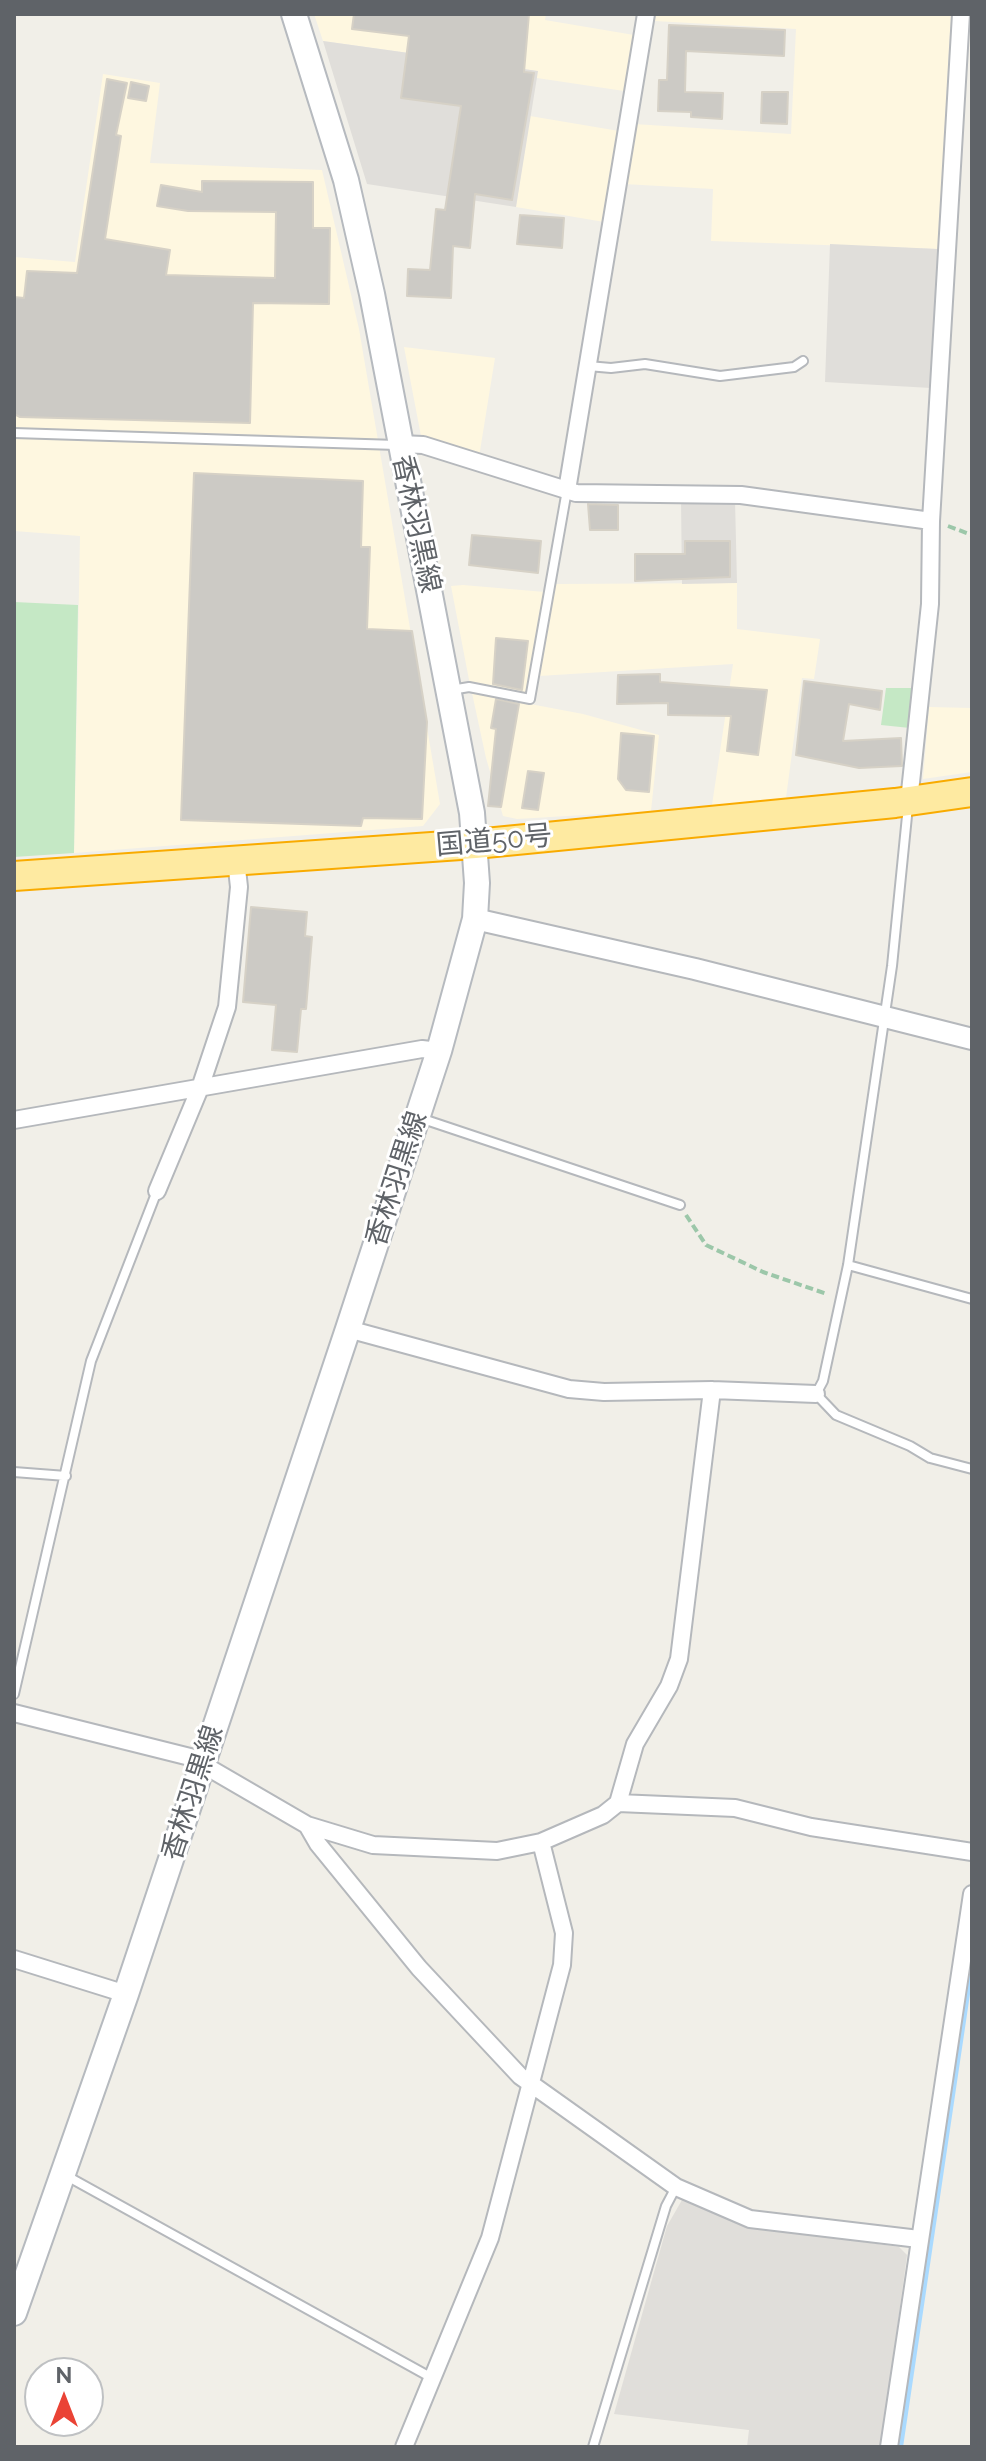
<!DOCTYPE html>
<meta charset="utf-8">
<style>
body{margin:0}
#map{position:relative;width:986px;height:2461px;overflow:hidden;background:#f1efe8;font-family:Raleway,sans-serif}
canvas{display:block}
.frame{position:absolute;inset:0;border:16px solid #5f6368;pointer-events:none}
.north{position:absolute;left:24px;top:2357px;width:80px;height:80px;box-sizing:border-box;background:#fff;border:2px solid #bfc1c3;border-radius:50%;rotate:0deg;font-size:22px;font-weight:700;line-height:32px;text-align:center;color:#5f6368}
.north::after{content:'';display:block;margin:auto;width:28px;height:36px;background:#ea4335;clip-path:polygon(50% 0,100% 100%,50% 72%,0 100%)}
</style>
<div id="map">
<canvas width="986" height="2461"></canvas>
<div class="frame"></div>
<div class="north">N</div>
</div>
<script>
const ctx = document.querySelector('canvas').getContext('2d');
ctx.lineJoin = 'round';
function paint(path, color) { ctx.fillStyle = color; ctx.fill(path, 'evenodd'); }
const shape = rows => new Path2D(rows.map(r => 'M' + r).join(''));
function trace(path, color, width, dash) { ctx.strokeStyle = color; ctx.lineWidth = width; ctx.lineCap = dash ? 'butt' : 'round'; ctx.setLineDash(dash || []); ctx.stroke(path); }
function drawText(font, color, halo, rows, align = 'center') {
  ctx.font = font + ' Raleway,"Noto Sans JP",sans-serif'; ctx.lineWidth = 6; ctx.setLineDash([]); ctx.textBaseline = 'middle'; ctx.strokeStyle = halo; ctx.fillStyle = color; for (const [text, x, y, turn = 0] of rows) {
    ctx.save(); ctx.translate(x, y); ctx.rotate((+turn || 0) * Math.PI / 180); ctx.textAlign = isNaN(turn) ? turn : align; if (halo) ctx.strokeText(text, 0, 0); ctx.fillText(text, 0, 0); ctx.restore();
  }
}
paint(shape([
 [314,14,546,14,545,20,634,35,624,91,537,78,537,71,323,41],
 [656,14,951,14,938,249,711,241,713,189,624,184,634,124,791,134,796,29,655,21],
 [103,74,160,83,150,163,322,170,359,329,440,804,423,826,74,853,80,536,14,531,14,257,75,262],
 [530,116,619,131,604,222,516,207],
 [404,347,495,358,479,457,421,436],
 [737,583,737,629,820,639,814,679,802,678,786,798,712,805,733,664,539,676,556,584],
 [463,585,545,592,526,695,470,685,451,586],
 [472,693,583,714,659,735,651,811,517,819,503,816,486,758],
 [929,707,972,708,972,772,923,779]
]), '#fef7e0');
paint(shape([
 [323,41,538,71,516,207,367,184],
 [830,244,938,249,931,388,825,382],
 [681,499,735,500,737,583,682,584],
 [682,2200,743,2225,899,2247,907,2255,881,2447,747,2447,749,2430,614,2414,667,2226]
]), '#e0deda');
paint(shape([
 [14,602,78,605,74,853,14,857],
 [886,688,915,688,910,728,881,725]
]), '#c5e8c5');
trace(shape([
 [900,2447,972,1960]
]), '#aadaff', 6);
const building = shape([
 [354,14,529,14,524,72,534,73,512,200,475,194,470,248,453,246,451,298,407,296,408,269,430,270,436,209,445,210,461,106,401,98,409,36,352,29,354,14],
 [669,25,785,30,784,56,686,51,685,92,723,93,722,119,691,117,691,112,658,111,659,80,667,80,669,25],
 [107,79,127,83,116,135,121,136,105,239,170,250,166,275,275,278,276,212,188,211,157,206,161,185,202,192,202,181,313,182,313,228,330,228,329,304,253,303,250,423,20,417,14,414,14,297,24,298,27,271,77,273,107,79],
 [131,82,149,86,146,101,128,98,131,82],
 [762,92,788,92,787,124,761,123,762,92],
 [520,215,564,218,562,248,517,244,520,215],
 [194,473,363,481,361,547,370,547,367,629,412,631,427,722,422,819,363,818,361,826,181,820,194,473],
 [588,504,618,505,618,530,590,530,588,504],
 [472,535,541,541,538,573,469,565,472,535],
 [685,541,730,541,730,577,635,581,635,554,685,554,685,541],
 [496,638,528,641,522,690,493,684,496,638],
 [660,674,660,682,767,690,758,755,727,751,731,716,668,715,668,703,617,704,618,675,660,674],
 [804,681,882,691,880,710,849,704,843,741,901,738,902,766,859,768,796,755,804,681],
 [496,699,519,704,501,807,488,806,496,729,491,728,496,699],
 [621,733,654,736,649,792,626,790,618,779,621,733],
 [528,771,544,773,538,810,522,808,528,771],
 [251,907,307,912,305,936,312,937,306,1009,301,1009,297,1052,272,1050,276,1005,243,1002,251,907]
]);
paint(building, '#cccac5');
trace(building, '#d6d1c6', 2);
const service = shape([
 [588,366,611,368,645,364,720,376,794,367,803,361],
 [14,433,397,445],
 [451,690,469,687,530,699,567,490],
 [908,806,892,966,848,1265,823,1381,816,1394,836,1415,910,1446,930,1458,972,1469],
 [420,1118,680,1205],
 [848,1265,972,1299],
 [14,1472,66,1476],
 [14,1694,91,1361,157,1191],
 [65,2175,432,2378],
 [593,2447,666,2206,676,2187]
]);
const minor = shape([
 [400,444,423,445,576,493,741,495,931,521],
 [567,490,646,14],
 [909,801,930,604,931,521,961,14],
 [14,1120,422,1049,439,1051],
 [157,1191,200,1088,227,1007,239,887,236,860],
 [348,1329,569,1389,604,1392,712,1390,816,1394],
 [14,1713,190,1757,307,1825,373,1845,497,1851,541,1842,603,1815,618,1803,635,1744,669,1686,679,1659,712,1390],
 [618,1803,735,1808,811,1827,972,1852],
 [307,1825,318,1844,419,1968,520,2076,676,2187,750,2219,919,2239],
 [14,1959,126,1994],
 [404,2447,490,2238,562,1965,564,1933,541,1842],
 [889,2447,972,1894]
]);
const tertiary = shape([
 [475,919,695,969,972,1039]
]);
const secondary = shape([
 [14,2313,126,1994,348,1329,439,1051,475,919,477,883,472,813,372,294,346,180,294,14]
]);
const trunk = shape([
 [14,876,475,844,895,803,972,792]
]);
trace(service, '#b5b8bc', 12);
trace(minor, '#b5b8bc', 20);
trace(tertiary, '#b5b8bc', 24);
trace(secondary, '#b6babf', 28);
trace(trunk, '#f9ab00', 32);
trace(shape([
 [948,526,972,535],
 [686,1215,706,1245,763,1272,827,1294]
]), '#9cc7a9', 4, [8, 4]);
trace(service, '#fff', 8);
trace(minor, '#fff', 16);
trace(tertiary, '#fff', 20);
trace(secondary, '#fff', 24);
trace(trunk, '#feeaa1', 28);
drawText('28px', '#5f6368', '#fff', [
 ["香林羽黒線",416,524,78],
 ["国道50号",494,841,-5],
 ["香林羽黒線",397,1179,-72],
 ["香林羽黒線",193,1793,-72]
]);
</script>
